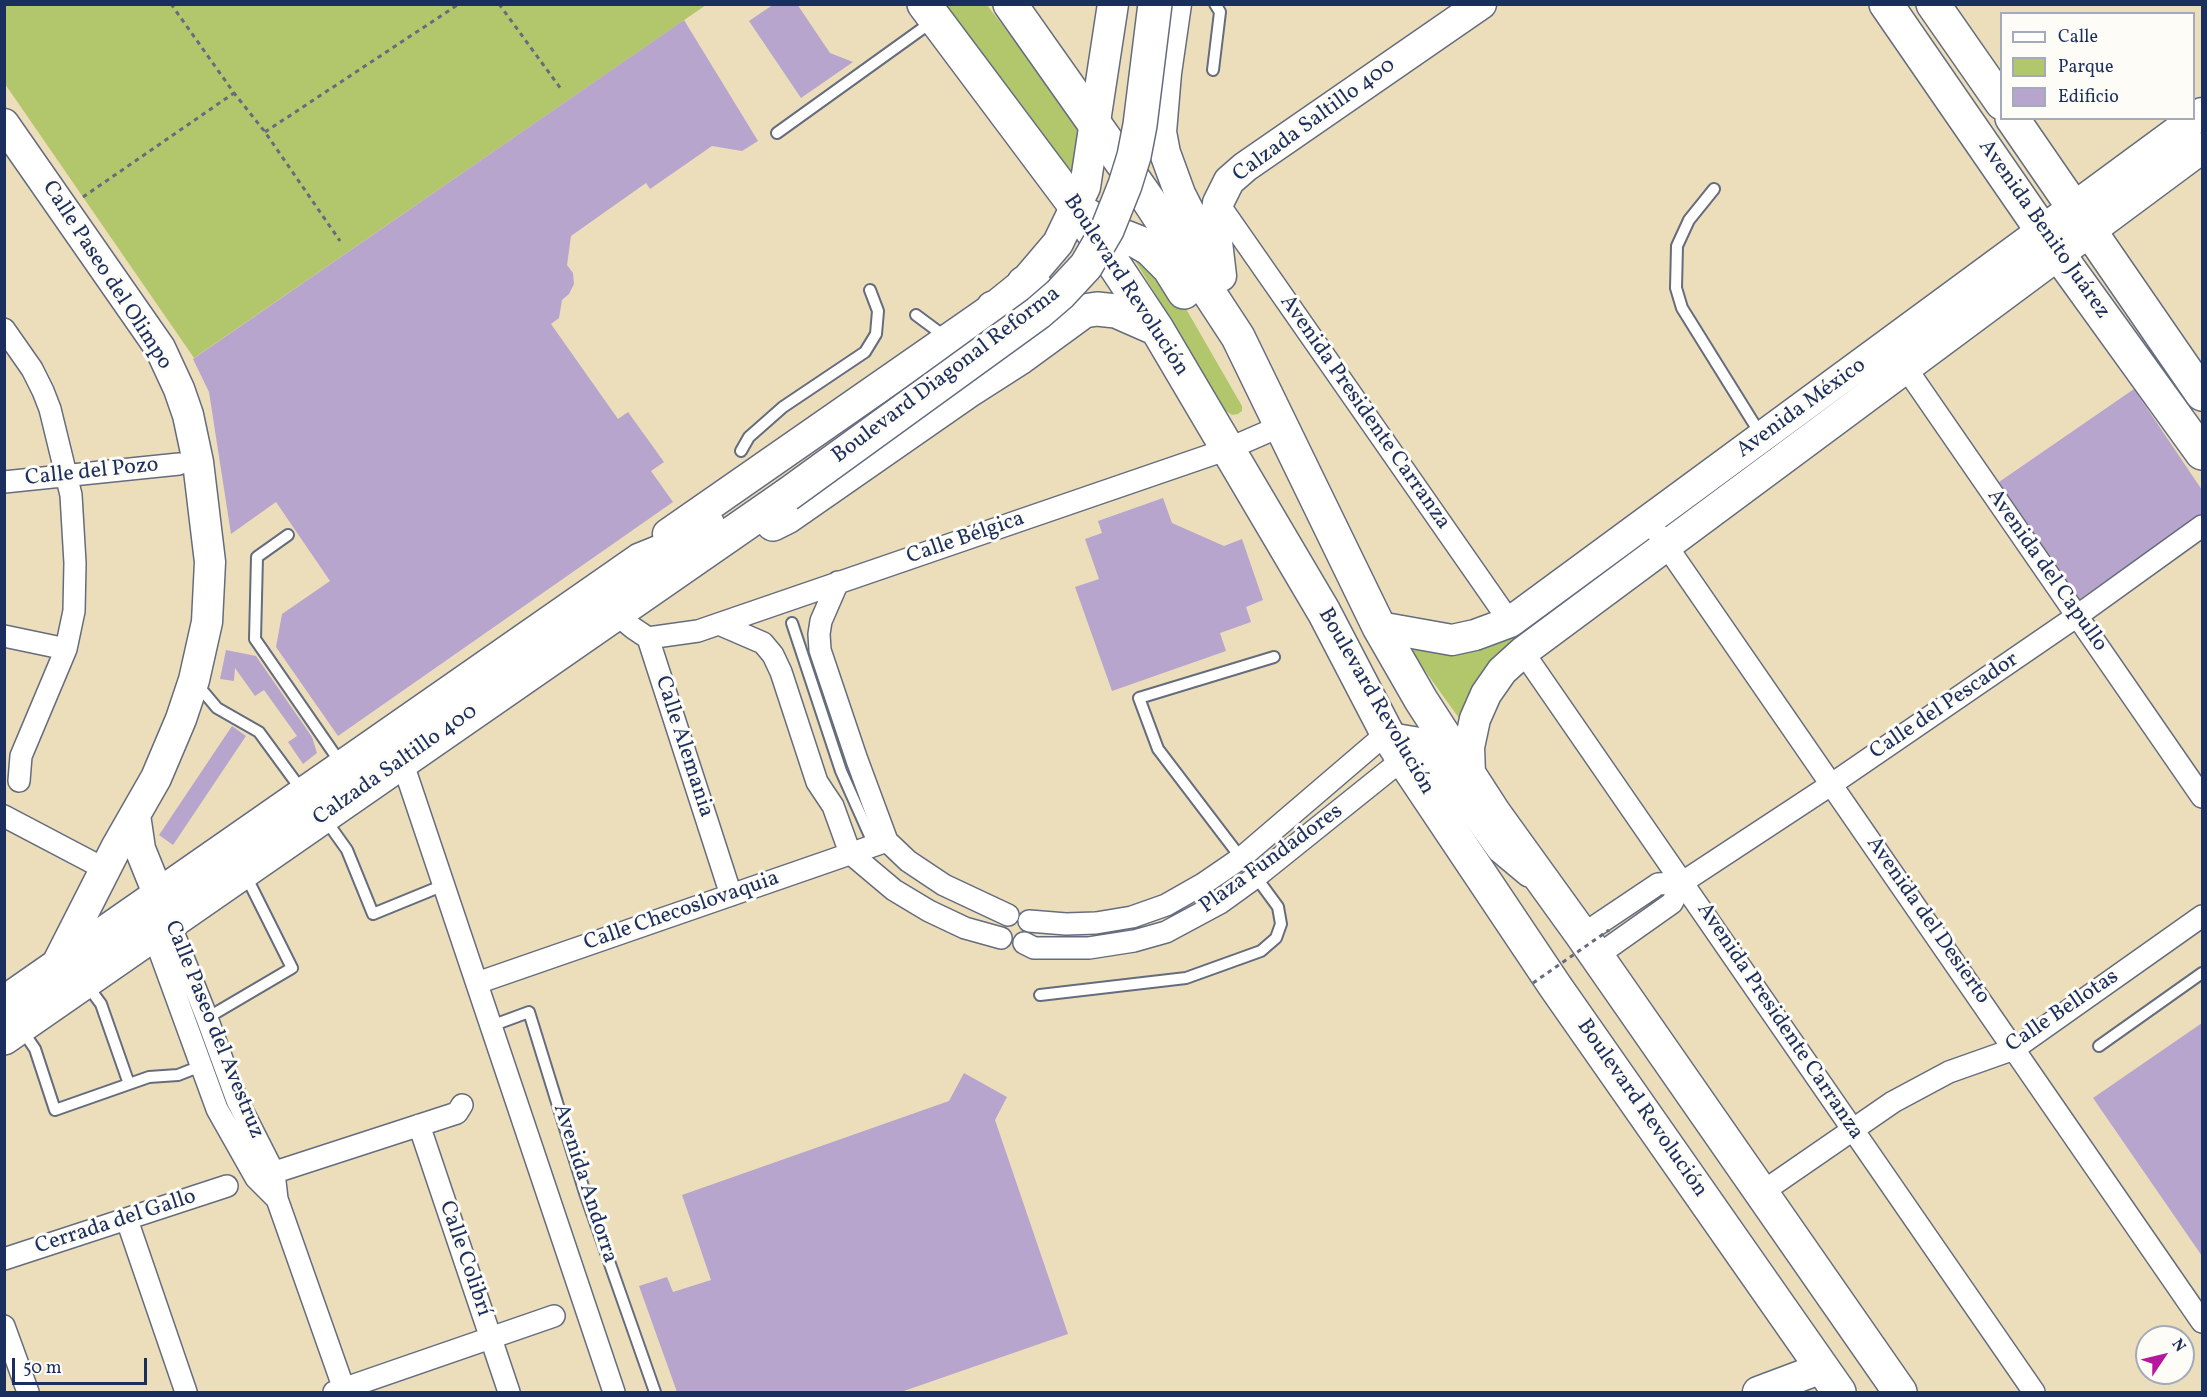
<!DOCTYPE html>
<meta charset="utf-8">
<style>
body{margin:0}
#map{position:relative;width:2207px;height:1397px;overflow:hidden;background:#ecdeba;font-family:Vollkorn,serif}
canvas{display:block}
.frame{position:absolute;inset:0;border:6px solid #1b2f5e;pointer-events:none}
.legend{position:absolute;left:2000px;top:12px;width:195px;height:108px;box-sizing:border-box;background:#fdfcf7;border:2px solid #a3aaba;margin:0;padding:8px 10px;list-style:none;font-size:18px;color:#1b2f5e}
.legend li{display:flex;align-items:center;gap:12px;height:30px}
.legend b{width:30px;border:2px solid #a3aaba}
.north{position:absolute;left:2135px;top:1325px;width:60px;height:60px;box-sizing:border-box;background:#fdfcf7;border:2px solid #a3aaba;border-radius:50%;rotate:55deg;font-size:16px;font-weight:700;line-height:24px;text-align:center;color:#1b2f5e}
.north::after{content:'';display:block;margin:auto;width:21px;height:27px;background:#b5179e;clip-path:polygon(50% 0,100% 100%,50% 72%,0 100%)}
.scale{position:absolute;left:12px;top:1358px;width:135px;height:27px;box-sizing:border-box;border:3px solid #1b2f5e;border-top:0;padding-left:8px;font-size:18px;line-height:21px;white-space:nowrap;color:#1b2f5e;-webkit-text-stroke:4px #fdfcf7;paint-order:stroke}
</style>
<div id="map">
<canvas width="2207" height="1397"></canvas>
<div class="frame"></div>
<ul class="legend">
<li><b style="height:8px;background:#fff"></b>Calle</li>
<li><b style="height:16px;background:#b2c76c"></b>Parque</li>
<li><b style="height:16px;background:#b7a5ce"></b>Edificio</li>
</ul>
<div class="north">N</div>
<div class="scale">50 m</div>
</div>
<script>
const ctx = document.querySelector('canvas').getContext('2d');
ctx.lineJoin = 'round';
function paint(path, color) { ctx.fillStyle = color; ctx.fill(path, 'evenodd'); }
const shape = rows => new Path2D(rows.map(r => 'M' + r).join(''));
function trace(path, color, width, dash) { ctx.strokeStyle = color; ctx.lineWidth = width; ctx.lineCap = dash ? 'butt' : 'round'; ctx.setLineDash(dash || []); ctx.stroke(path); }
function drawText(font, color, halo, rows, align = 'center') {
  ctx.font = font + ' Vollkorn,serif'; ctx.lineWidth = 6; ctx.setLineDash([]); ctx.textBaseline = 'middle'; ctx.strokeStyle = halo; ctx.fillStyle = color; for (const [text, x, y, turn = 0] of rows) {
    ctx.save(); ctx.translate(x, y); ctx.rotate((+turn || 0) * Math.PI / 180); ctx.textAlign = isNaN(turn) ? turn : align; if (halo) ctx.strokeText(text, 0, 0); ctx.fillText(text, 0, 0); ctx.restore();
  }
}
paint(shape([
 [4,5,706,5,194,358,5,84],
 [945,5,987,5,1083,130,1079,186],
 [1133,257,1170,281,1242,406,1242,411,1238,414,1232,415,1226,411],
 [1582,587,1514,641,1461,721,1408,647]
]), '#b2c76c');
paint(shape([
 [774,4,797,4,830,53,853,62,801,98,749,21],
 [684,20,758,141,742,151,712,146,650,189,646,183,571,236,567,265,573,273,574,284,569,294,562,300,559,318,551,324,618,419,628,412,664,462,651,471,673,502,338,736,276,647,282,614,330,581,276,502,231,534,209,392,193,359],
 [2134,389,2202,490,2202,513,2080,599,1999,482],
 [1163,498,1172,523,1224,546,1242,539,1263,600,1246,607,1251,622,1220,633,1226,651,1112,691,1075,587,1099,579,1085,539,1102,533,1098,521],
 [226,650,256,656,312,737,317,753,303,764,288,742,297,736,264,690,255,696,235,668,234,681,220,679],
 [232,726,246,736,173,845,159,835],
 [2202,1023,2202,1256,2093,1098],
 [964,1073,1007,1097,995,1120,1068,1334,901,1392,677,1392,639,1286,667,1277,673,1292,711,1280,682,1195,949,1101]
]), '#b7a5ce');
const lane = shape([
 [1213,70,1220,12,1215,4],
 [777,133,933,21],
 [1714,189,1689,220,1677,246,1676,288,1682,308,1761,435],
 [916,315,947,338],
 [741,451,749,437,783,407,865,352,876,334,878,311,870,290],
 [288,535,257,557,255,639,342,765],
 [792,623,841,771,874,845],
 [196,683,217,708,259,732,303,792],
 [325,819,347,850,373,914,444,885],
 [1241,858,1158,749,1139,698,1274,657],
 [87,985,101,1004,129,1084],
 [1040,995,1186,978,1261,951,1276,938,1281,924,1278,907,1256,877],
 [207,1018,292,968,245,874],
 [491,1026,529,1012,585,1193,655,1392],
 [22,1030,35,1049,55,1110,149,1077,178,1075,201,1066],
 [2099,1046,2202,973]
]);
const street = shape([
 [1218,203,1510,622],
 [4,329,32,369,43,391,50,409,71,495,75,563,74,611,66,649,21,756,19,781],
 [1899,358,2202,797],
 [4,482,179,464],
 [1659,535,2202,1322],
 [838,582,821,621,819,634,820,650,857,760,887,841,908,861,944,885,1008,915],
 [616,614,633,628,648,638,731,895],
 [719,624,763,643,773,655,781,672,817,782,833,806,850,853,894,890,929,911,965,928,1001,938],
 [4,636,66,649],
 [648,638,698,631,1228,449,1281,426],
 [1523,652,2034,1392],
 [402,761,614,1392],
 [4,816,99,866,104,872],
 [166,914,207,1018,237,1100,274,1173,277,1199,345,1392],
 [1029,921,1066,924,1096,923,1132,917,1166,905,1203,884,1241,858,1387,733,1417,738,1498,851,1528,876],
 [150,925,217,1109,256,1178,277,1199],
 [1582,935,1658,884,1683,882],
 [1024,943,1034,948,1089,948,1134,941,1166,932,1220,903,1256,877,1403,759],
 [1597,956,1672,903,1683,882,1832,784,2077,616,2202,526],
 [477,983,887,841],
 [419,1125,509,1392],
 [260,1177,457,1113,462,1105],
 [1761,1193,1893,1102,1949,1072,2014,1049,2202,916],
 [127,1220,186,1392],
 [4,1259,227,1186],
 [4,1326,28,1392],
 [334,1392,554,1316]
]);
const secondary = shape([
 [1176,4,1166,73,1161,132,1165,153,1180,194,1212,257],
 [4,124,160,348,179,389,188,415,198,462,210,562,207,622,194,680,181,719,156,778,116,848,55,968],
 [1221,276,1215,225,1218,203,1229,181,1245,167,1481,4],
 [668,534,993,308,1024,283,1058,243,1085,187,1113,4],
 [1379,627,1452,640,1475,635,1510,622,2202,113],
 [1470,775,1469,747,1475,719,1486,694,1502,671,1523,652,2202,148],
 [135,815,140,849,159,896],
 [1758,1392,1822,1368]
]);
const primary = shape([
 [924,4,1076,207,1157,329,1324,612,1387,733,1403,759,1555,986,1839,1392],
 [1010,4,1149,201,1238,337,1379,627,1421,700,1494,813,1582,935,1900,1392],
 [1886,4,2059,255,2202,453],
 [1933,4,2002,103],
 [2012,118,2202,394],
 [1084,213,1115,233,1138,242,1150,249,1169,268,1184,292],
 [1024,283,1035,287,1049,301,1054,312,1055,321,1054,328],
 [993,308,990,320,994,340,1000,349,1008,354,1018,357],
 [773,524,787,517,971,389,1021,357,1084,311,1097,309,1116,311,1157,329],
 [4,1003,640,560,682,543,708,525],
 [4,1038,787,495]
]);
trace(lane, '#646c7e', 14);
trace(street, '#646c7e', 24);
trace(secondary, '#646c7e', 33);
trace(primary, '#646c7e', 36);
trace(shape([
 [171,4,234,93,265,132,340,241],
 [499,4,561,89],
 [265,132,459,4],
 [83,197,234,93]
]), '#646c7e', 3, [4.5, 4.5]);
trace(lane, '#fff', 10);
trace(street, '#fff', 21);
trace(secondary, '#fff', 30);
trace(primary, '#fff', 33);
const primaryBridge = shape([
 [787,495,1038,313,1060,294,1086,266,1107,230,1125,185,1134,156,1140,125,1155,4]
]);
trace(primaryBridge, '#646c7e', 36, []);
trace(shape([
 [1533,983,1609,930]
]), '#646c7e', 3, [4.5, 4.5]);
trace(primaryBridge, '#fff', 33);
drawText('22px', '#1b2f5e', '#fdfcf7', [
 ["Calzada Saltillo 400",1315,121,-36],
 ["Avenida Benito Juárez",2043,230,55],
 ["Calle Paseo del Olimpo",106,276,57],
 ["Boulevard Revolución",1125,286,57],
 ["Boulevard Diagonal Reforma",947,376,-37],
 ["Avenida México",1802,409,-36],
 ["Avenida Presidente Carranza",1364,413,55],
 ["Calle del Pozo",92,473,-6],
 ["Calle Bélgica",966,539,-19],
 ["Avenida del Capullo",2046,571,55],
 ["Boulevard Revolución",1375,702,60],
 ["Calle del Pescador",1945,707,-34],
 ["Calle Alemania",683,747,72],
 ["Calzada Saltillo 400",396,766,-35],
 ["Plaza Fundadores",1272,860,-36],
 ["Calle Checoslovaquia",682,912,-19],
 ["Avenida del Desierto",1927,921,55],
 ["Calle Bellotas",2063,1012,-34],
 ["Avenida Presidente Carranza",1779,1022,56],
 ["Calle Paseo del Avestruz",213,1030,68],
 ["Boulevard Revolución",1641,1109,55],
 ["Avenida Andorra",584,1184,72],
 ["Cerrada del Gallo",116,1223,-18],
 ["Calle Colibrí",464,1259,71]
]);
</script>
